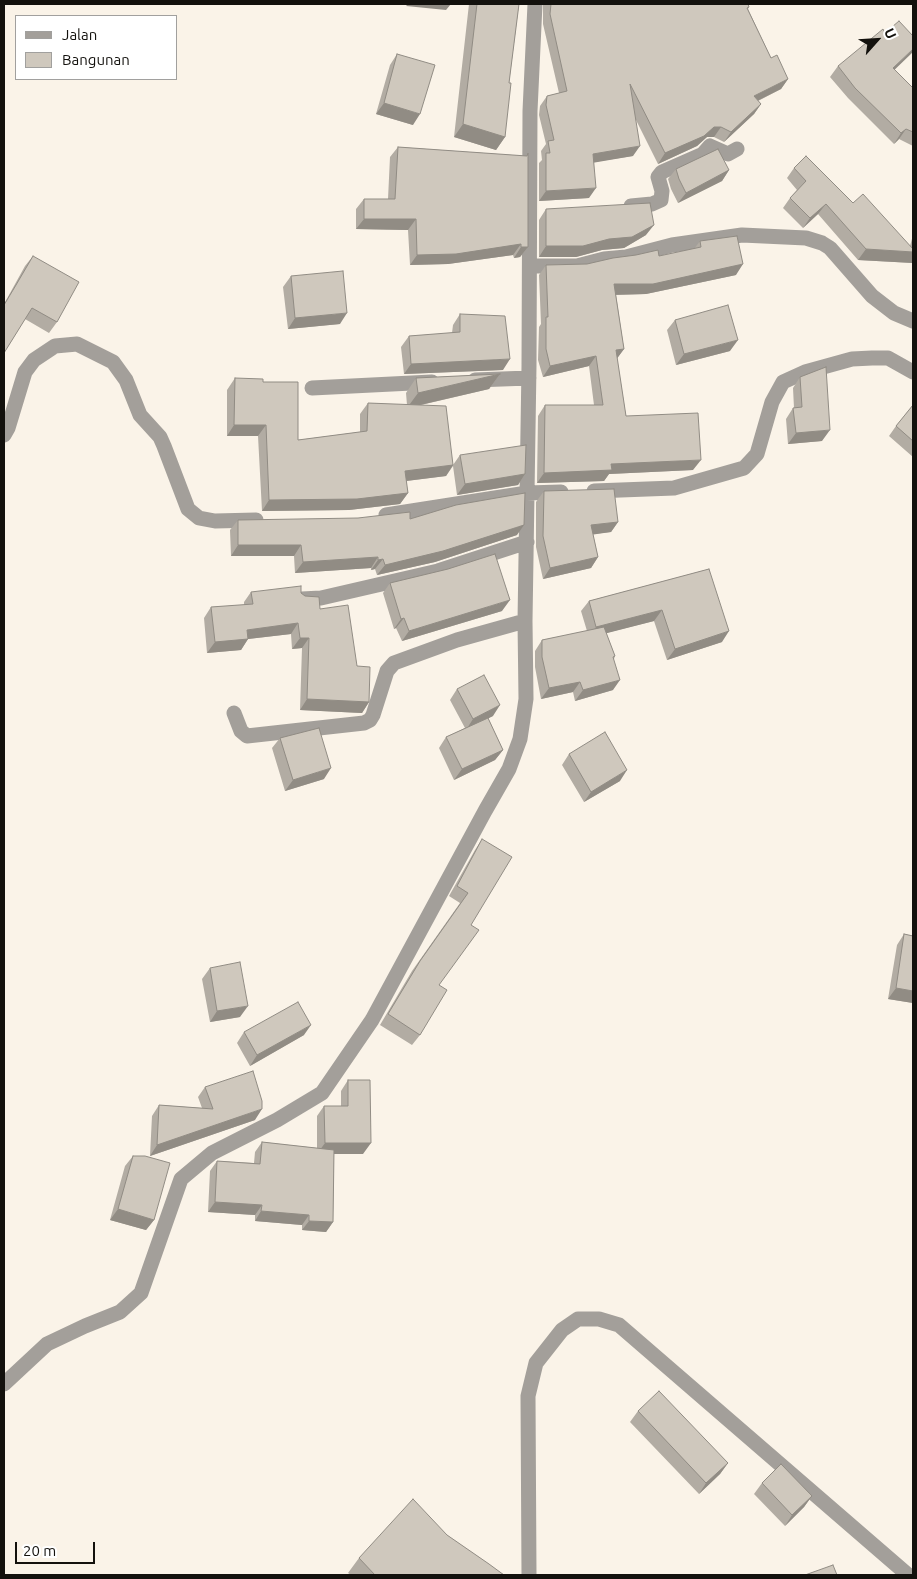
<!DOCTYPE html>
<style>
body{margin:0}
#map{position:relative;width:917px;height:1579px;overflow:hidden;background:#faf3e8;font-family:Ubuntu,sans-serif}
canvas{display:block}
.frame{position:absolute;inset:0;border:5px solid #13110d;pointer-events:none}
.legend{position:absolute;left:15px;top:15px;width:162px;height:65px;box-sizing:border-box;background:#fff;border:1px solid #a1a09e;margin:0;padding:6px 9px;list-style:none;font-size:15px;color:#13110d}
.legend li{display:flex;align-items:center;gap:10px;height:25px}
.legend b{width:25px;border:1px solid #a1a09e}
.north{position:absolute;left:852px;top:15px;width:50px;height:50px;-webkit-text-stroke:4px #fff;paint-order:stroke;rotate:64deg;font-size:14px;font-weight:700;line-height:20px;text-align:center;color:#13110d}
.north::after{content:'';display:block;margin:auto;width:18px;height:22px;background:#13110d;clip-path:polygon(50% 0,100% 100%,50% 72%,0 100%)}
.scale{position:absolute;left:15px;top:1542px;width:80px;height:22px;box-sizing:border-box;border:2px solid #13110d;border-top:0;padding-left:6px;font-size:15px;line-height:18px;white-space:nowrap;color:#13110d;-webkit-text-stroke:4px #fff;paint-order:stroke}
</style>
<div id="map">
<canvas width="917" height="1579"></canvas>
<div class="frame"></div>
<ul class="legend">
<li><b style="height:6px;background:#a39f9a"></b>Jalan</li>
<li><b style="height:14px;background:#cfc8bd"></b>Bangunan</li>
</ul>
<div class="north">U</div>
<div class="scale">20 m</div>
</div>
<script>
const ctx = document.querySelector('canvas').getContext('2d');
ctx.lineJoin = 'round';
const shape = rows => new Path2D(rows.map(r => 'M' + r).join(''));
function trace(path, color, width, dash) { ctx.strokeStyle = color; ctx.lineWidth = width; ctx.lineCap = dash ? 'butt' : 'round'; ctx.setLineDash(dash || []); ctx.stroke(path); }
function paint(path, color) { ctx.fillStyle = color; ctx.fill(path, 'evenodd'); }
trace(shape([
 [631,206,652,204,661,200,662,191,658,177,662,172,703,154,710,146,728,154,737,149],
 [530,266,577,266,604,259,626,257,672,245,742,235,806,238,822,243,830,248,872,296,894,313,913,321],
 [475,380,529,378],
 [312,388,432,382],
 [4,435,8,428,25,372,34,360,55,346,77,344,113,362,126,380,140,415,160,437,164,446,188,509,199,518,215,521,256,520],
 [594,491,674,488,744,468,757,454,772,402,783,382,805,372,852,359,872,358,888,358,913,372],
 [386,515,527,493,561,492],
 [302,599,321,598,438,571,527,542],
 [234,713,241,731,247,736,364,723,370,720,373,715,387,671,394,663,457,640,525,621],
 [4,1384,47,1344,85,1326,120,1312,141,1293,181,1179,212,1153,277,1120,322,1093,372,1020,485,811,509,769,520,739,526,699,525,621,529,366,530,111,535,4],
 [529,1575,528,1396,536,1363,562,1330,578,1319,599,1319,619,1325,908,1575]
]), '#a39f9a', 15);
paint(shape([
 [469,4,519,4,509,83,505,137,496,150,454,137],
 [543,4,748,4,749,7,748,9,771,58,788,79,781,89,758,101,761,104,754,114,724,142,714,137,707,137,697,146,658,164,636,120,633,156,594,162,589,198,539,201,539,163,542,160,541,151,546,144,539,115,540,106,547,96,559,93,543,24],
 [397,54,413,125,376,114,390,65],
 [838,66,895,70,913,88,913,146,899,139,894,144,848,98,830,77],
 [398,147,526,156,528,153,528,247,520,257,514,258,513,255,448,264,410,265,408,230,356,229,356,209,364,199,388,199,390,157],
 [794,168,853,203,910,246,913,235,913,263,858,260,818,214,803,228,783,208,790,198,797,190,787,178],
 [676,169,729,170,722,181,678,203,671,189,668,179],
 [546,209,646,235,624,248,602,250,576,257,539,257,539,220],
 [700,241,736,275,646,294,616,295,624,349,617,358,626,416,693,470,609,474,604,481,537,483,538,416,545,405,594,405,589,366,543,377,538,360,539,327,541,324,539,275,546,265,587,264,636,255,659,256,694,249],
 [33,256,57,322,49,333,25,319,4,353,4,304,25,266],
 [291,276,340,324,288,329,283,287],
 [460,314,503,370,404,374,401,347,409,336,452,333,453,325],
 [675,320,730,351,676,365,667,330],
 [500,374,489,389,421,405,453,465,460,455,525,474,518,485,457,495,453,466,446,476,406,481,408,493,400,504,349,510,262,511,258,436,227,436,227,390,235,378,263,382,298,440,360,432,360,414,368,403,407,405,406,393,416,378],
 [800,377,822,441,788,444,786,419,793,408,794,408,793,388],
 [913,405,913,457,889,436,896,426],
 [544,491,618,522,611,532,593,534,598,557,591,568,543,579,536,547,536,502],
 [410,519,517,535,435,562,377,575,375,569,371,570,371,568,295,573,294,556,231,556,230,530,238,520],
 [709,569,722,642,667,660,654,621,606,633,615,656,614,659,613,690,575,701,573,692,541,699,535,667,535,651,542,640,587,631,581,611,589,601],
 [390,583,502,611,402,641,396,628,394,629,383,593],
 [251,592,301,593,320,609,357,666,369,702,362,713,300,710,302,648,292,649,291,634,248,639,241,650,207,653,204,618,211,607,244,605,244,602],
 [457,689,493,716,488,718,503,750,495,760,454,780,439,748,446,737,465,728,450,700],
 [280,738,324,779,285,791,272,748],
 [569,754,620,781,584,802,562,765],
 [482,839,471,925,439,985,420,1035,412,1045,380,1025,412,971,460,903,449,896,475,850],
 [904,934,913,936,913,1003,888,999,897,945],
 [210,968,240,1017,210,1022,202,979],
 [244,1032,304,1035,250,1066,237,1043],
 [348,1080,363,1154,334,1154,333,1222,326,1232,302,1230,302,1225,255,1221,255,1215,208,1212,210,1171,217,1161,254,1163,255,1152,262,1142,317,1148,317,1116,324,1106,341,1106,341,1091],
 [205,1087,255,1120,150,1156,152,1116,159,1105,202,1108,198,1097],
 [133,1156,154,1220,146,1230,110,1220,125,1166],
 [638,1411,728,1463,720,1474,699,1494,630,1422],
 [762,1483,812,1496,804,1507,785,1526,754,1494],
 [447,1535,504,1575,351,1575,348,1573,359,1558]
]), '#b2aca3');
paint(shape([
 [408,4,451,4,446,10,406,6],
 [913,49,913,52,886,78,893,68],
 [788,79,781,89,747,106,754,96],
 [384,103,420,114,413,125,376,114],
 [761,104,754,114,724,142,731,132],
 [463,124,505,137,496,150,454,137],
 [714,127,721,127,714,137,707,137,697,146,658,164,665,153],
 [906,129,899,139,894,144,901,133],
 [640,146,633,156,586,164,593,154],
 [729,170,722,181,678,203,686,193],
 [596,188,589,198,539,201,546,191],
 [826,204,818,214,803,228,810,218],
 [364,219,416,219,408,230,356,229],
 [654,225,646,235,624,248,602,250,576,257,539,257,546,246],
 [521,244,513,255,448,264,410,265,417,255],
 [521,247,528,247,520,257,514,258],
 [866,249,913,252,913,263,858,260],
 [743,264,736,275,646,294,607,295,614,284],
 [347,313,340,324,288,329,295,318],
 [738,340,730,351,676,365,684,354],
 [624,349,616,360,616,350],
 [596,356,589,366,543,377,550,366],
 [510,359,503,370,404,374,411,364],
 [500,374,489,389,407,408,418,393],
 [234,425,266,425,258,436,227,436],
 [830,430,822,441,788,444,796,433],
 [701,460,693,470,609,474,604,481,537,483,544,473,611,464],
 [453,465,446,476,398,482,405,471],
 [525,474,518,485,457,495,465,484],
 [408,493,400,504,349,510,262,511,269,500],
 [618,522,611,532,583,536,591,525],
 [524,525,517,535,435,562,377,575,385,565],
 [238,545,301,545,294,556,231,556],
 [378,557,371,568,295,573,303,562],
 [598,557,591,568,543,579,550,568],
 [383,559,375,569,371,570,378,560],
 [510,600,502,611,402,641,409,631],
 [662,610,654,621,588,638,596,627],
 [404,618,396,628,394,629,401,619],
 [298,623,291,634,248,639,241,650,207,653,215,642,247,630],
 [729,631,722,642,667,660,675,649],
 [300,638,309,638,302,648,292,649],
 [620,680,613,690,575,701,583,690],
 [580,682,573,692,541,699,549,688],
 [307,699,369,702,362,713,300,710],
 [500,705,493,716,466,730,473,719],
 [503,750,495,760,454,780,462,769],
 [331,768,324,779,285,791,293,780],
 [627,770,620,781,584,802,591,792],
 [896,988,913,991,913,1003,888,999],
 [248,1006,240,1017,210,1022,217,1011],
 [311,1025,304,1035,250,1066,257,1055],
 [262,1109,255,1120,150,1156,157,1145],
 [325,1143,371,1143,363,1154,317,1154],
 [215,1202,262,1205,255,1215,208,1212],
 [118,1209,154,1220,146,1230,110,1220],
 [261,1211,309,1215,302,1225,255,1221],
 [309,1221,333,1222,326,1232,302,1230],
 [728,1463,720,1474,699,1494,706,1483],
 [812,1496,804,1507,785,1526,792,1515]
]), '#918c84');
const building = shape([
 [477,4,519,4,509,83,511,83,505,137,463,124,477,4],
 [551,4,748,4,749,7,747,8,771,58,777,55,788,79,754,96,761,104,731,132,721,127,714,127,704,136,665,153,630,84,640,146,593,154,596,188,546,191,546,153,550,153,548,141,554,140,546,105,547,96,567,91,550,14,551,4],
 [899,21,913,36,913,49,893,68,913,88,913,132,906,129,901,133,855,88,838,66,883,29,885,33,899,21],
 [397,54,435,65,420,114,384,103,397,54],
 [398,147,527,156,528,153,528,247,521,247,521,244,456,254,417,255,416,219,364,219,364,199,395,199,398,147],
 [718,149,729,170,686,193,679,179,676,169,718,149],
 [806,156,853,203,863,194,913,249,913,248,913,252,866,249,826,204,810,218,790,198,806,181,794,168,806,156],
 [650,203,654,225,632,237,609,239,583,246,546,246,546,209,650,203],
 [737,236,743,264,653,284,614,284,624,349,616,350,626,416,698,413,701,460,611,464,612,470,544,473,545,405,603,405,596,356,550,366,546,349,546,317,548,317,546,265,587,264,613,258,636,255,658,250,659,256,701,247,700,241,737,236],
 [33,256,79,282,57,322,32,308,4,353,4,305,16,285,33,256],
 [343,271,347,313,295,318,291,276,343,271],
 [728,305,738,340,684,354,675,320,728,305],
 [460,314,505,316,510,359,411,364,409,336,460,332,460,314],
 [826,367,830,430,796,433,793,408,802,407,800,377,826,367],
 [500,374,418,393,416,378,500,374],
 [235,378,263,379,263,382,298,382,298,440,367,431,368,403,446,406,453,465,405,471,408,493,357,499,269,500,266,425,234,425,235,378],
 [913,405,913,441,896,426,913,405],
 [526,445,525,474,465,484,460,455,526,445],
 [614,489,618,522,591,525,598,557,550,568,543,536,544,491,614,489],
 [525,493,524,525,443,551,385,565,383,559,378,560,378,557,303,562,301,545,238,545,238,520,358,518,410,512,410,519,456,505,525,493],
 [495,554,510,600,409,631,404,618,401,619,390,583,448,569,495,554],
 [709,569,729,631,675,649,662,610,596,627,589,601,709,569],
 [301,586,301,593,305,596,319,597,320,609,348,605,357,666,370,667,369,702,307,699,309,638,300,638,298,623,247,630,248,639,215,642,211,607,253,604,251,592,301,586],
 [604,627,615,656,613,657,620,680,583,690,580,682,549,688,542,657,542,640,604,627],
 [484,675,500,705,473,719,457,689,484,675],
 [488,718,503,750,462,769,446,737,488,718],
 [319,728,331,768,293,780,280,738,319,728],
 [605,732,627,770,591,792,569,754,605,732],
 [482,839,512,857,471,925,479,930,439,985,447,990,420,1035,388,1014,420,961,468,893,457,886,482,839],
 [904,934,913,936,913,991,896,988,904,934],
 [240,962,248,1006,217,1011,210,968,240,962],
 [298,1002,311,1025,257,1055,244,1032,298,1002],
 [253,1071,262,1101,262,1109,157,1145,159,1105,213,1109,205,1087,253,1071],
 [348,1080,370,1080,371,1143,325,1143,324,1106,348,1106,348,1080],
 [262,1142,334,1150,333,1222,309,1221,309,1215,261,1211,262,1205,215,1202,217,1161,260,1164,262,1142],
 [133,1156,145,1156,170,1163,154,1220,118,1209,133,1156],
 [659,1391,728,1463,706,1483,638,1411,659,1391],
 [781,1464,812,1496,792,1515,762,1483,781,1464],
 [413,1499,447,1535,489,1564,504,1575,375,1575,359,1558,413,1499],
 [833,1565,837,1575,805,1575,833,1565]
]);
paint(building, '#cfc8bd');
trace(building, '#918c84', 1);
</script>
